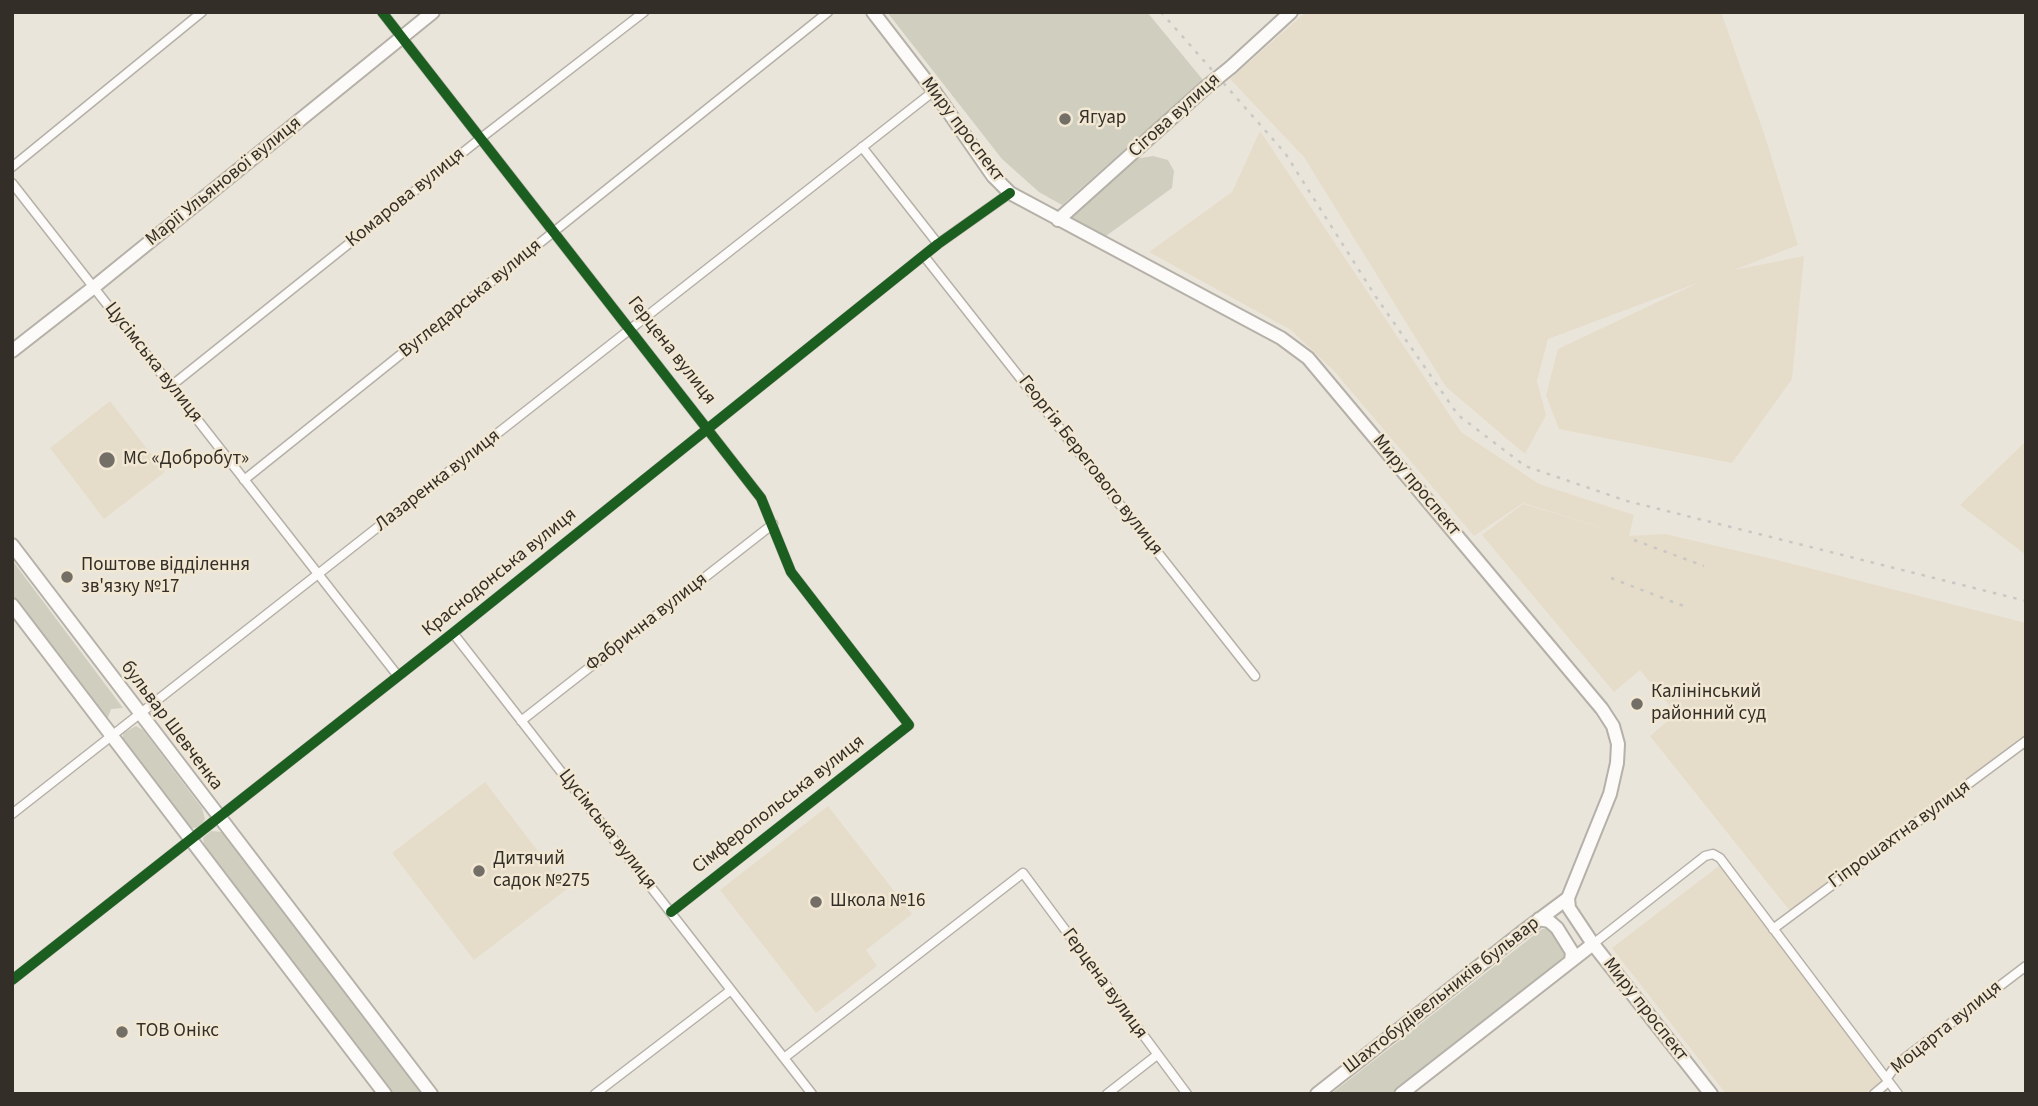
<!DOCTYPE html>
<meta charset="utf-8">
<style>
body{margin:0}
#map{position:relative;width:2038px;height:1106px;overflow:hidden;background:#eae5da;font-family:"Source Sans 3",sans-serif}
canvas{display:block}
.frame{position:absolute;inset:0;border:14px solid #332f28;pointer-events:none}
</style>
<div id="map">
<canvas width="2038" height="1106"></canvas>
<div class="frame"></div>
</div>
<script>
const ctx = document.querySelector('canvas').getContext('2d');
ctx.lineJoin = 'round';
function paint(path, color) { ctx.fillStyle = color; ctx.fill(path, 'evenodd'); }
const shape = rows => new Path2D(rows.map(r => 'M' + r).join(''));
function trace(path, color, width, dash) { ctx.strokeStyle = color; ctx.lineWidth = width; ctx.lineCap = dash ? 'butt' : 'round'; ctx.setLineDash(dash || []); ctx.stroke(path); }
function drawText(font, color, halo, rows, align = 'center') {
  ctx.font = font + ' "Source Sans 3",sans-serif'; ctx.lineWidth = 5; ctx.setLineDash([]); ctx.textBaseline = 'middle'; ctx.strokeStyle = halo; ctx.fillStyle = color; for (const [text, x, y, turn = 0] of rows) {
    ctx.save(); ctx.translate(x, y); ctx.rotate((+turn || 0) * Math.PI / 180); ctx.textAlign = isNaN(turn) ? turn : align; if (halo) ctx.strokeText(text, 0, 0); ctx.fillText(text, 0, 0); ctx.restore();
  }
}
paint(shape([
 [1306,12,1721,12,1766,139,1798,245,1734,270,1804,256,1792,379,1732,463,1559,429,1546,395,1558,349,1700,282,1548,339,1537,381,1546,415,1525,454,1446,387,1304,157,1230,79],
 [1260,131,1461,432,1539,484,1634,515,1629,536,1665,534,1777,560,2026,623,2026,736,1790,911,1650,736,1676,714,1640,670,1614,692,1482,535,1523,504,1620,533,1523,503,1474,536,1335,372,1291,330,1149,252,1232,192],
 [110,401,165,472,104,519,50,448],
 [2026,441,2026,555,1960,505],
 [485,782,567,889,474,960,392,853],
 [828,806,912,914,866,950,877,966,816,1013,720,890],
 [1720,865,1882,1081,1865,1094,1726,1094,1612,948]
]), '#e6dcca');
paint(shape([
 [887,12,1147,12,1203,80,1062,205,1039,192,1002,159],
 [1153,156,1168,160,1174,171,1172,188,1106,236,1093,235,1070,221,1069,210,1124,161],
 [12,560,123,708,111,709,107,720,12,596],
 [136,726,143,730,202,808,205,819,200,827,188,829,123,742,123,733],
 [211,831,222,832,226,837,423,1094,390,1094,205,851,203,838],
 [1547,928,1565,949,1566,954,1563,958,1390,1094,1331,1094,1542,929]
]), '#cfcebf');
const street = shape([
 [382,12,761,498,791,572,909,725,671,912],
 [862,147,938,244],
 [12,167,202,12],
 [12,183,398,676],
 [924,256,1255,676],
 [171,386,481,138,644,12],
 [244,480,828,12],
 [453,633,812,1094],
 [521,721,773,524],
 [12,814,934,91],
 [1773,929,2026,741],
 [1593,944,1705,856,1713,854,1720,858,1898,1094],
 [12,980,453,633,938,244,1010,193],
 [784,1058,1023,873,1187,1094],
 [595,1094,731,990],
 [1107,1094,1157,1055],
 [1874,1094,1887,1083,1887,1078,1896,1065,2026,966]
]);
const secondary = shape([
 [873,12,934,91,993,176,1010,193,1281,338,1308,358,1602,709,1613,726,1618,744,1617,763,1610,794,1568,898,1569,908,1593,944,1711,1094],
 [1231,67,1291,12],
 [1058,220,1205,88],
 [12,351,94,287,433,12],
 [12,545,431,1094],
 [12,605,385,1094],
 [1539,919,1549,921,1557,928,1572,952,1571,961],
 [1317,1094,1521,933,1568,898],
 [1401,1094,1593,944]
]);
trace(street, '#b5b0a8', 11);
trace(secondary, '#b5b0a8', 16);
trace(street, '#fcfbf9', 8);
trace(secondary, '#fcfbf9', 12);
trace(shape([
 [1161,12,1285,153,1376,297,1458,415,1525,466,1627,501,2026,601],
 [1634,540,1704,566],
 [1611,578,1686,607]
]), '#cac8c5', 2.5, [3.5, 7]);
const secondaryBridge = shape([
 [1205,88,1231,67]
]);
trace(secondaryBridge, '#b5b0a8', 16, []);
trace(secondaryBridge, '#fcfbf9', 12);
trace(shape([
 [382,12,761,498,791,572,909,725,671,912],
 [12,980,453,633,938,244,1010,193]
]), '#1b5e20', 10);
for (const [x, y, r, color] of [
 [1065,119,7,"#736f66"],
 [107,460,9,"#736f66"],
 [67,577,7,"#736f66"],
 [1637,704,7,"#736f66"],
 [479,871,7,"#736f66"],
 [816,902,7,"#736f66"],
 [122,1032,7,"#736f66"]
]) { const dot = new Path2D(); dot.arc(x, y, r, 0, 2 * Math.PI); ctx.fillStyle = color; ctx.fill(dot); trace(dot, '#f1e7d3', 2.5); }
drawText('19px', '#332f28', '#f1e7d3', [
 ["Сігова вулиця",1175,116,-42],
 ["Миру проспект",962,130,53],
 ["Марії Ульянової вулиця",224,182,-39],
 ["Комарова вулиця",406,198,-39],
 ["Вугледарська вулиця",471,299,-39],
 ["Герцена вулиця",671,351,52],
 ["Цусімська вулиця",153,363,52],
 ["Георгія Берегового вулиця",1090,466,52],
 ["Лазаренка вулиця",438,481,-38],
 ["Миру проспект",1416,486,50],
 ["Краснодонська вулиця",500,573,-39],
 ["Фабрична вулиця",647,623,-38],
 ["бульвар Шевченка",171,726,53],
 ["Сімферопольська вулиця",779,805,-38],
 ["Цусімська вулиця",607,830,52],
 ["Гіпрошахтна вулиця",1900,835,-36],
 ["Герцена вулиця",1104,984,54],
 ["Шахтобудівельників бульвар",1442,996,-38],
 ["Миру проспект",1645,1010,52],
 ["Моцарта вулиця",1947,1028,-39]
]);
drawText('19px', '#332f28', '#f1e7d3', [
 ["Ягуар",1079,119],
 ["МС «Добробут»",123,460],
 ["Поштове відділення",81,566],
 ["зв'язку №17",81,588],
 ["Калінінський",1651,693],
 ["районний суд",1651,715],
 ["Дитячий",493,860],
 ["садок №275",493,882],
 ["Школа №16",830,902],
 ["ТОВ Онікс",136,1032]
], 'left');
</script>
